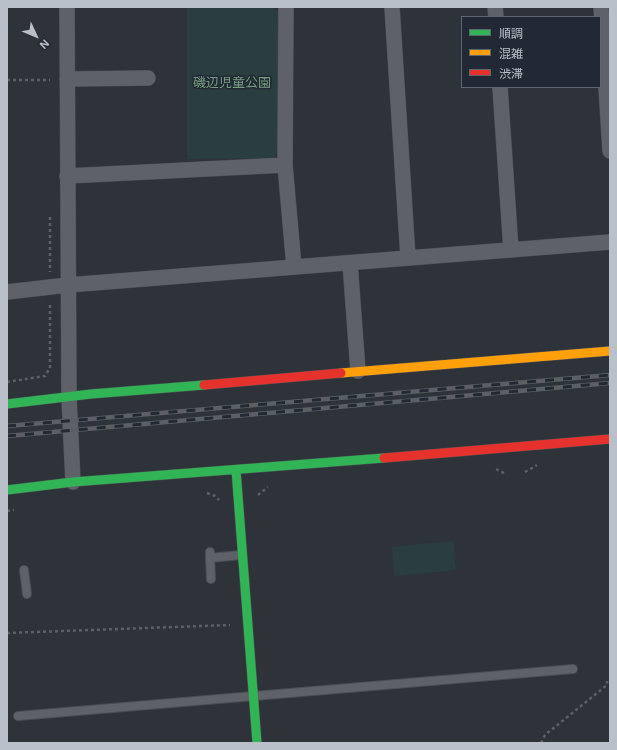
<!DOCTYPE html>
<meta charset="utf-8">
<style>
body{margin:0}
#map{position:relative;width:617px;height:750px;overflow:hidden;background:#2d3339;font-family:Arial,"Noto Sans JP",sans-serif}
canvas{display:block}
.frame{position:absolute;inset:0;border:8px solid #b9c0c9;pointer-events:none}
.legend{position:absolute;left:461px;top:16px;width:140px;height:72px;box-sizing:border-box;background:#212a34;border:1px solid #5e6670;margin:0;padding:5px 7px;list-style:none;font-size:12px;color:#b9c0c9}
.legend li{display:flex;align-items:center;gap:8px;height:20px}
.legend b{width:20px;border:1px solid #5e6670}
.north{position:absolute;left:16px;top:16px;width:40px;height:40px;-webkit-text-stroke:3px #212a34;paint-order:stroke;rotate:134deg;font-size:11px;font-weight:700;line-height:16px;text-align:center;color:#b9c0c9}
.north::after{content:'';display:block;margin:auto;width:14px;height:18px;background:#b9c0c9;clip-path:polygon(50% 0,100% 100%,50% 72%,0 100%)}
</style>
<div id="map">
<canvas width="617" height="750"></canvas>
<div class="frame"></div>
<ul class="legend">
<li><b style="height:5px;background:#30b455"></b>順調</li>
<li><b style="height:5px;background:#ff9f0a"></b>混雑</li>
<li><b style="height:5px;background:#e5322d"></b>渋滞</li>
</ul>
<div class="north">N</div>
</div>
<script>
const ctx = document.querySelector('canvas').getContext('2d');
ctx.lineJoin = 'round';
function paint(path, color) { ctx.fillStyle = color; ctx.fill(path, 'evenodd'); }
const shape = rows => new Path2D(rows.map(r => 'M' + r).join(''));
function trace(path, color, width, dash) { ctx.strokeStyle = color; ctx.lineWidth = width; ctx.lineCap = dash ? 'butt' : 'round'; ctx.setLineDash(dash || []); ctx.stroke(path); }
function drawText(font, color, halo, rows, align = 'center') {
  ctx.font = font + ' Arial,"Noto Sans JP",sans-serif'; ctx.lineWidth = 3; ctx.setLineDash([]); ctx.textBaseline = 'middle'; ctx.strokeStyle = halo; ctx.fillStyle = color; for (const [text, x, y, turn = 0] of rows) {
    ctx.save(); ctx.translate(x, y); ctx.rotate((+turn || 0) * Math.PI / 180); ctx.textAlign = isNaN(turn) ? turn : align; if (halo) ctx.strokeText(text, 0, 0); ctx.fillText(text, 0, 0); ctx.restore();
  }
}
paint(shape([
 [272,7,278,12,278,153,272,158,187,159,187,8],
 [453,541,456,570,394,576,392,547]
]), '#2b3e3f');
const lane = shape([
 [210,552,210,558,241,555],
 [210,558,211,579],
 [24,570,27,594],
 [18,716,573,669]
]);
const street = shape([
 [67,7,69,397,73,482],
 [286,7,285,165,294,267],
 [392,7,408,258],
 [495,7,496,17],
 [601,7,610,151],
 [67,79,148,78],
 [500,87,511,250],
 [67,176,285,165],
 [350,263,358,371],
 [7,292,68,285,610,242]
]);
const fast = shape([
 [7,404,91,394,204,385],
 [236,470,257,743],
 [7,490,73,482,384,458]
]);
const slow = shape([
 [341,373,610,351]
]);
const jam = shape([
 [204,385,341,373],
 [384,458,610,439]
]);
trace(lane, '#4b4f54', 10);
trace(street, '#4b4f54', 16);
trace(fast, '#4b4f54', 10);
trace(slow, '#4b4f54', 10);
trace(jam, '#4b4f54', 10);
trace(shape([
 [7,80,50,80],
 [50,217,50,272],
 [7,382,45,376,50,368,50,302],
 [496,469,506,474],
 [525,472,537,465],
 [207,493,215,496,219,500],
 [258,495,268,487],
 [7,511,14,510],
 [7,633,230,625],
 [541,743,545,735,607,685,607,681]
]), '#5b6165', 2.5, [3, 3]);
trace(lane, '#5e6268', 8);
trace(street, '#5e6268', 15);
trace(fast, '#30b455', 9);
trace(slow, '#ff9f0a', 9);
trace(jam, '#e5322d', 9);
const rail = shape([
 [7,426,610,375],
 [7,436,610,383]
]);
trace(rail, '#5c6065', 4.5);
trace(rail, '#212a34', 3, [9]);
drawText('13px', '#799d80', '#212a34', [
 ["磯辺児童公園",232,83]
]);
</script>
